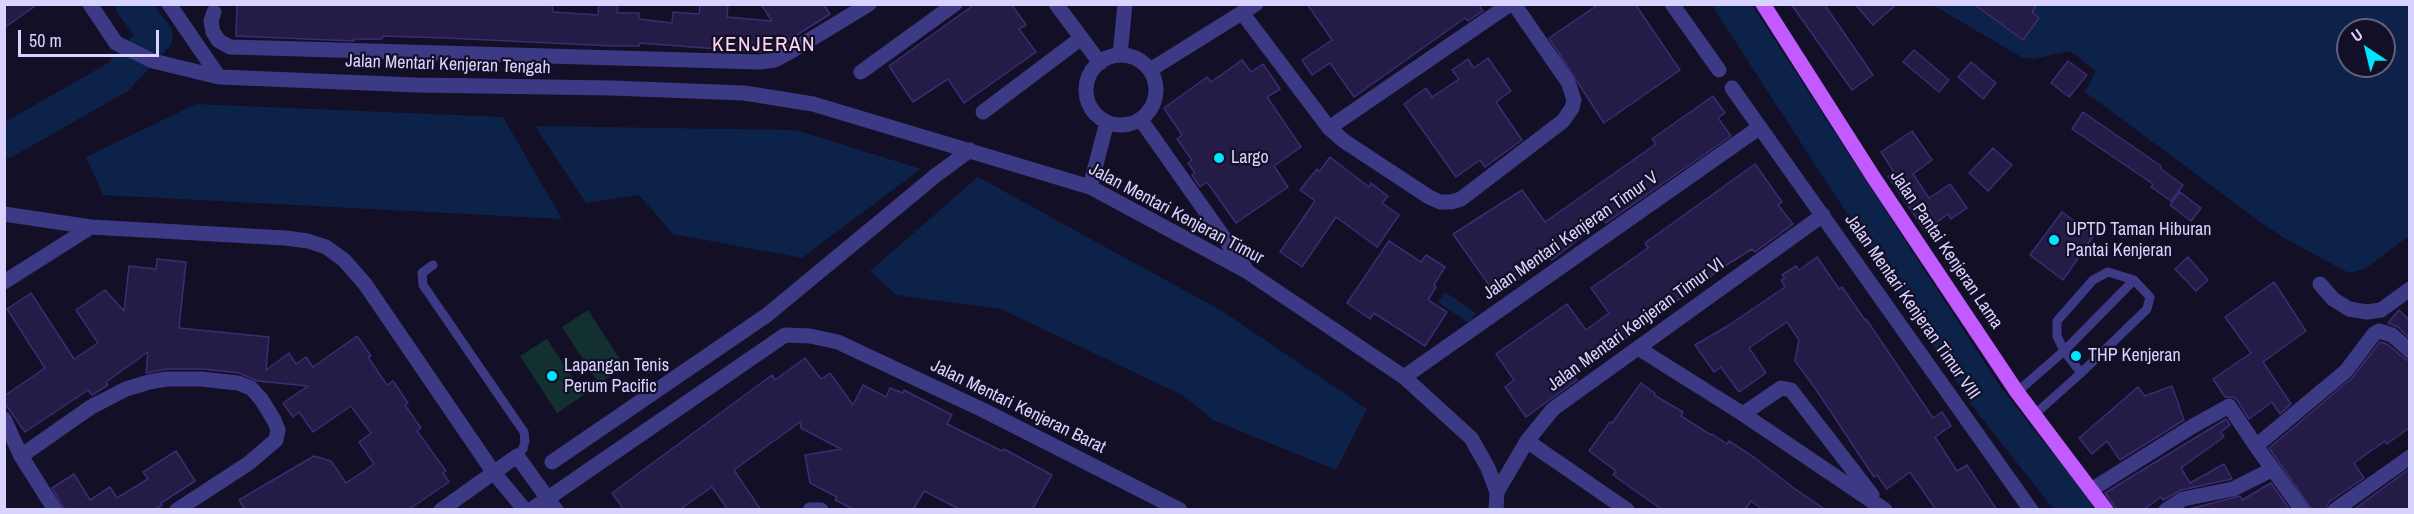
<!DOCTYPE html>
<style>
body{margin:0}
#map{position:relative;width:2414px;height:514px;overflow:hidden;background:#130f26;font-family:"Archivo Narrow",sans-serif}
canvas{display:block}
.frame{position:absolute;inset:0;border:6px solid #d9d4ff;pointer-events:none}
.north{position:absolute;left:2336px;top:18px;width:60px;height:60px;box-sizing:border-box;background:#130f26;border:2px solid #625e7d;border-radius:50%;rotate:325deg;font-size:16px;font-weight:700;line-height:24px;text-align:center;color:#d9d4ff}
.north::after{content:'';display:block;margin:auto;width:21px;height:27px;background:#00e5ff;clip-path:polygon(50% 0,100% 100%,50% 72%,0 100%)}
.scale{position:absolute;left:18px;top:30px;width:141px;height:27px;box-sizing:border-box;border:3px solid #d9d4ff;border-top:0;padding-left:8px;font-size:18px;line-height:21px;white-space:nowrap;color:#d9d4ff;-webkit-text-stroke:4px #130f26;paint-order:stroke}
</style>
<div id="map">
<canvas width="2414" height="514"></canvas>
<div class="frame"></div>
<div class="north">U</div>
<div class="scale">50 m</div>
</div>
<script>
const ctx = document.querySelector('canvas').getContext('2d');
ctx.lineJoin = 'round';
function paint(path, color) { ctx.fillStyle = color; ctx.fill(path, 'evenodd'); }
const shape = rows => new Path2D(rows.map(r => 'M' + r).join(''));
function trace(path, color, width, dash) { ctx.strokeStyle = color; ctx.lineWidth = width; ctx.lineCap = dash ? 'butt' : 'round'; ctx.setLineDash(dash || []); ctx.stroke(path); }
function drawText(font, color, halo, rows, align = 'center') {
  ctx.font = font + ' "Archivo Narrow",sans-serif'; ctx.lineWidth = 4.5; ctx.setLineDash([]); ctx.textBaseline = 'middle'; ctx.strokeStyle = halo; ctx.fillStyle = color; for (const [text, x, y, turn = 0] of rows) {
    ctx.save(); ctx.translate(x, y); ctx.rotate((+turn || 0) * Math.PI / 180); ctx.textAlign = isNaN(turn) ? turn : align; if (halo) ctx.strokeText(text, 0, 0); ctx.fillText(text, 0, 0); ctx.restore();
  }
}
paint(shape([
 [588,310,625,367,599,384,562,327],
 [547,339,584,395,557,413,520,356]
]), '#12302f');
paint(shape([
 [1933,5,2409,5,2409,236,2363,270,2349,273,2284,238,2259,221,2085,92,2096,71,2070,51,2033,59,2021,57],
 [2348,30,2384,30,2384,66,2348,66],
 [196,104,503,117,562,219,103,195,86,157],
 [535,126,796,130,921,169,802,258,673,234,639,195,586,203],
 [978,177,1222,311,1367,409,1336,470,1213,420,1184,396,1001,309,896,295,870,271],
 [1445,292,1476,313,1469,323,1438,302]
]), '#0c2248');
trace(shape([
 [1731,4,1986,396,2076,510],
 [4,142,118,77,156,36,132,4]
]), '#0c2248', 34);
const building = shape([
 [4,4,38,4,4,28,4,4],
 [552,4,553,12,598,15,599,4,618,4,617,13,639,13,639,19,672,23,673,12,699,14,700,4,728,4,727,17,772,21,761,4,823,4,830,14,789,40,788,38,770,51,759,52,639,43,639,46,612,46,447,38,383,36,382,39,354,39,354,41,236,36,237,5,552,4],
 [975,4,1011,4,1026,25,1019,29,1036,52,964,103,948,79,913,102,889,66,975,4],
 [1307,4,1483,4,1480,7,1483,11,1468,21,1465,18,1354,97,1330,63,1312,75,1302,60,1332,40,1307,4],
 [1599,4,1635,4,1680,70,1604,123,1549,38,1599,4],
 [1791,4,1824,4,1873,75,1852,90,1791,4],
 [1855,4,1897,4,1873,25,1855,4],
 [1974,4,2037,4,2032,12,2039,18,2023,40,1974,4],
 [1914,50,1949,80,1939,92,1903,62,1914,50],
 [1488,58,1511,91,1496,102,1522,140,1485,167,1480,160,1456,177,1404,104,1426,88,1432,97,1459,79,1452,70,1468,59,1474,68,1488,58],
 [1242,60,1251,72,1263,64,1280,89,1267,97,1301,147,1274,166,1288,187,1236,223,1207,182,1200,187,1192,175,1195,173,1188,163,1192,160,1177,139,1182,135,1164,108,1207,77,1211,82,1242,60],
 [2068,61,2087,75,2069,97,2051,83,2068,61],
 [1971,62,1996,83,1983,99,1958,77,1971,62],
 [1713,96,1725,113,1718,118,1731,136,1606,223,1603,220,1552,260,1550,257,1496,295,1453,234,1522,190,1545,222,1656,144,1652,139,1713,96],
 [2083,112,2161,166,2160,168,2183,185,2171,201,2151,187,2153,184,2072,129,2083,112],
 [1912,131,1932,160,1913,174,1929,198,1950,184,1967,208,1951,219,1948,214,1925,231,1888,176,1894,172,1881,152,1912,131],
 [1993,148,2012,165,1988,191,1969,173,1993,148],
 [1330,157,1369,187,1371,183,1388,196,1382,203,1399,215,1377,247,1336,217,1302,267,1280,252,1315,201,1300,190,1317,169,1319,172,1330,157],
 [1755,164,1782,202,1778,205,1793,224,1755,252,1752,249,1725,266,1616,345,1601,355,1600,353,1572,374,1577,380,1526,417,1505,387,1514,380,1496,354,1567,304,1586,330,1609,313,1591,288,1648,248,1645,243,1755,164],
 [2180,192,2201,208,2191,221,2170,205,2180,192],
 [2062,212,2094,235,2063,280,2030,255,2062,212],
 [1389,241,1421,262,1426,255,1445,267,1434,285,1436,287,1428,300,1447,312,1425,346,1374,313,1370,319,1347,303,1389,241],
 [1817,257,1839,289,1842,287,1865,320,1866,319,1933,418,1942,412,1951,426,1935,437,1957,471,1967,465,1997,510,1936,510,1910,472,1887,489,1877,475,1874,477,1817,391,1795,361,1799,340,1787,322,1749,348,1766,373,1739,392,1721,367,1714,372,1695,345,1726,327,1785,287,1781,280,1785,278,1782,275,1796,266,1799,270,1817,257],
 [2188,257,2208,280,2196,291,2175,269,2188,257],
 [157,259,186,262,179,328,269,337,266,370,289,353,296,364,306,357,313,367,357,336,371,356,368,357,387,385,393,381,408,403,405,405,421,428,417,431,446,471,443,473,449,482,408,510,245,510,239,500,314,456,331,461,346,483,374,464,359,442,371,433,351,406,313,432,299,412,293,417,283,403,308,386,257,381,239,373,202,369,167,369,146,373,148,352,106,382,108,385,92,395,88,390,25,432,4,402,4,396,45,368,7,309,31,293,74,359,98,343,76,310,105,290,124,311,129,266,156,269,157,259],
 [2274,282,2306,331,2263,362,2291,404,2280,414,2272,402,2249,419,2237,400,2233,397,2225,397,2213,379,2251,353,2225,317,2274,282],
 [2399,310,2409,320,2409,338,2398,327,2388,323,2399,310],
 [2380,342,2387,344,2404,358,2409,361,2409,428,2387,444,2385,441,2354,463,2364,478,2329,502,2325,510,2312,510,2269,448,2352,378,2380,342],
 [805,358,821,379,830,373,853,405,863,385,886,397,890,388,903,393,904,390,952,415,947,424,1002,451,1004,449,1052,475,1032,510,961,510,924,491,913,510,855,510,835,500,837,497,810,483,805,455,841,449,801,428,800,422,734,470,761,510,728,510,712,487,679,510,624,510,612,493,772,375,775,380,805,358],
 [1641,383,1655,393,1654,395,1683,412,1681,416,1711,435,1712,434,1727,444,1729,441,1755,458,1795,489,1826,510,1763,510,1751,501,1745,510,1663,510,1641,495,1613,475,1616,471,1589,451,1610,422,1612,423,1641,383],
 [2172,386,2184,420,2120,460,2107,441,2092,454,2079,438,2138,387,2145,396,2172,386],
 [2226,419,2230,425,2221,432,2224,437,2181,468,2190,483,2224,464,2232,479,2181,490,2163,500,2161,497,2143,510,2117,510,2105,493,2226,419],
 [176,451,195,481,161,503,162,505,154,510,65,510,52,488,74,474,90,500,110,487,117,498,148,479,143,472,176,451],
 [2409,469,2409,510,2353,510,2409,469],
 [2271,483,2290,510,2185,510,2240,496,2242,500,2271,483]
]);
paint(building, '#241b47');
trace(building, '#3b2d73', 1.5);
trace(shape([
 [433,265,422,273,423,285,524,432,525,441,523,449,517,456],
 [2017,392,2064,351,2134,280],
 [2034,415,2081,373,2147,309,2150,297,2134,280,2108,272,2093,280,2057,321,2057,336,2064,351,2081,373]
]), '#3d3a85', 9);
trace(shape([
 [90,4,116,43,153,61,219,77,416,85,612,88,744,93,813,104,1090,187,1248,272,1404,377,1471,438,1488,468,1497,492,1496,510],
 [169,4,219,77],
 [1056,4,1100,63],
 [1672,4,1719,70],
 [214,12,211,21,213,32,219,41,230,47,759,62,775,60,788,53,869,4],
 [1243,14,1329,128,1344,141,1429,197,1440,202,1451,202,1461,199,1563,121,1572,108,1574,100,1568,82,1514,4],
 '1086 90a35 35 0 1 1 70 0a35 35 0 1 1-70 0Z',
 [1120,55,1125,4],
 [1150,70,1256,4],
 [861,72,955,4],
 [1732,88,2031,510],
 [983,112,1080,39],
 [1141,120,1246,269],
 [1329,128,1510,4],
 [1090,187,1107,122],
 [4,214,91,227,285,238,308,241,326,247,344,260,365,284,494,473,525,510],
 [4,282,91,227],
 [2320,284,2333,299,2349,309,2367,312,2381,310,2410,289],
 [1638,348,1743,414,1885,510],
 [1404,377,1760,127],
 [1743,414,1781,388,1791,390,1872,495],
 [4,419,21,456,55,510],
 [1527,441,1627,510],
 [21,456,91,407,126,389,149,382,167,379,201,379,238,383,251,388,261,399,274,420,278,430,276,440,249,463,177,510],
 [552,462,767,315,935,176,970,150],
 [2091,490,2193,426,2229,406,2256,446],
 [1497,492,1527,441,1553,409,1823,215],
 [441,510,517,456,556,510],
 [531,510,785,335,810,336,838,342,985,411,1180,510],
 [810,510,821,510],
 [2166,510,2183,499,2233,489,2273,469],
 [2302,510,2256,446,2346,371,2374,334,2379,331,2392,335,2410,351],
 [2335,510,2410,457]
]), '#3d3a85', 15);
trace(shape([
 [1763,4,1874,178,2017,392,2106,510]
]), '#c25bff', 15);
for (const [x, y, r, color] of [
 [1219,158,6,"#00e5ff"],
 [2054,240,6,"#00e5ff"],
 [2076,356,6,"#00e5ff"],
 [552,376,6,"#00e5ff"]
]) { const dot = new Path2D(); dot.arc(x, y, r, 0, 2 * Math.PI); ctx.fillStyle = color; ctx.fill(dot); trace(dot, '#130f26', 2); }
drawText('18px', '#d9d4ff', '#130f26', [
 ["Jalan Mentari Kenjeran Tengah",448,65,2],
 ["Jalan Mentari Kenjeran Timur",1176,214,28],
 ["Jalan Mentari Kenjeran Timur V",1571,236,-35],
 ["Jalan Pantai Kenjeran Lama",1946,250,56],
 ["Jalan Mentari Kenjeran Timur VIII",1912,307,55],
 ["Jalan Mentari Kenjeran Timur VI",1636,325,-36],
 ["Jalan Mentari Kenjeran Barat",1018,407,26]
]);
drawText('18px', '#d9d4ff', '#130f26', [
 ["Largo",1231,158],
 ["UPTD Taman Hiburan",2066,230],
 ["Pantai Kenjeran",2066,251],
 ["THP Kenjeran",2088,356],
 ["Lapangan Tenis",564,366],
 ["Perum Pacific",564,387]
], 'left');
ctx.letterSpacing = '1.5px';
drawText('21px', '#ffd6f0', '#130f26', [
 ["KENJERAN",764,45]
]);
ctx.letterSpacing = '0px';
</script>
